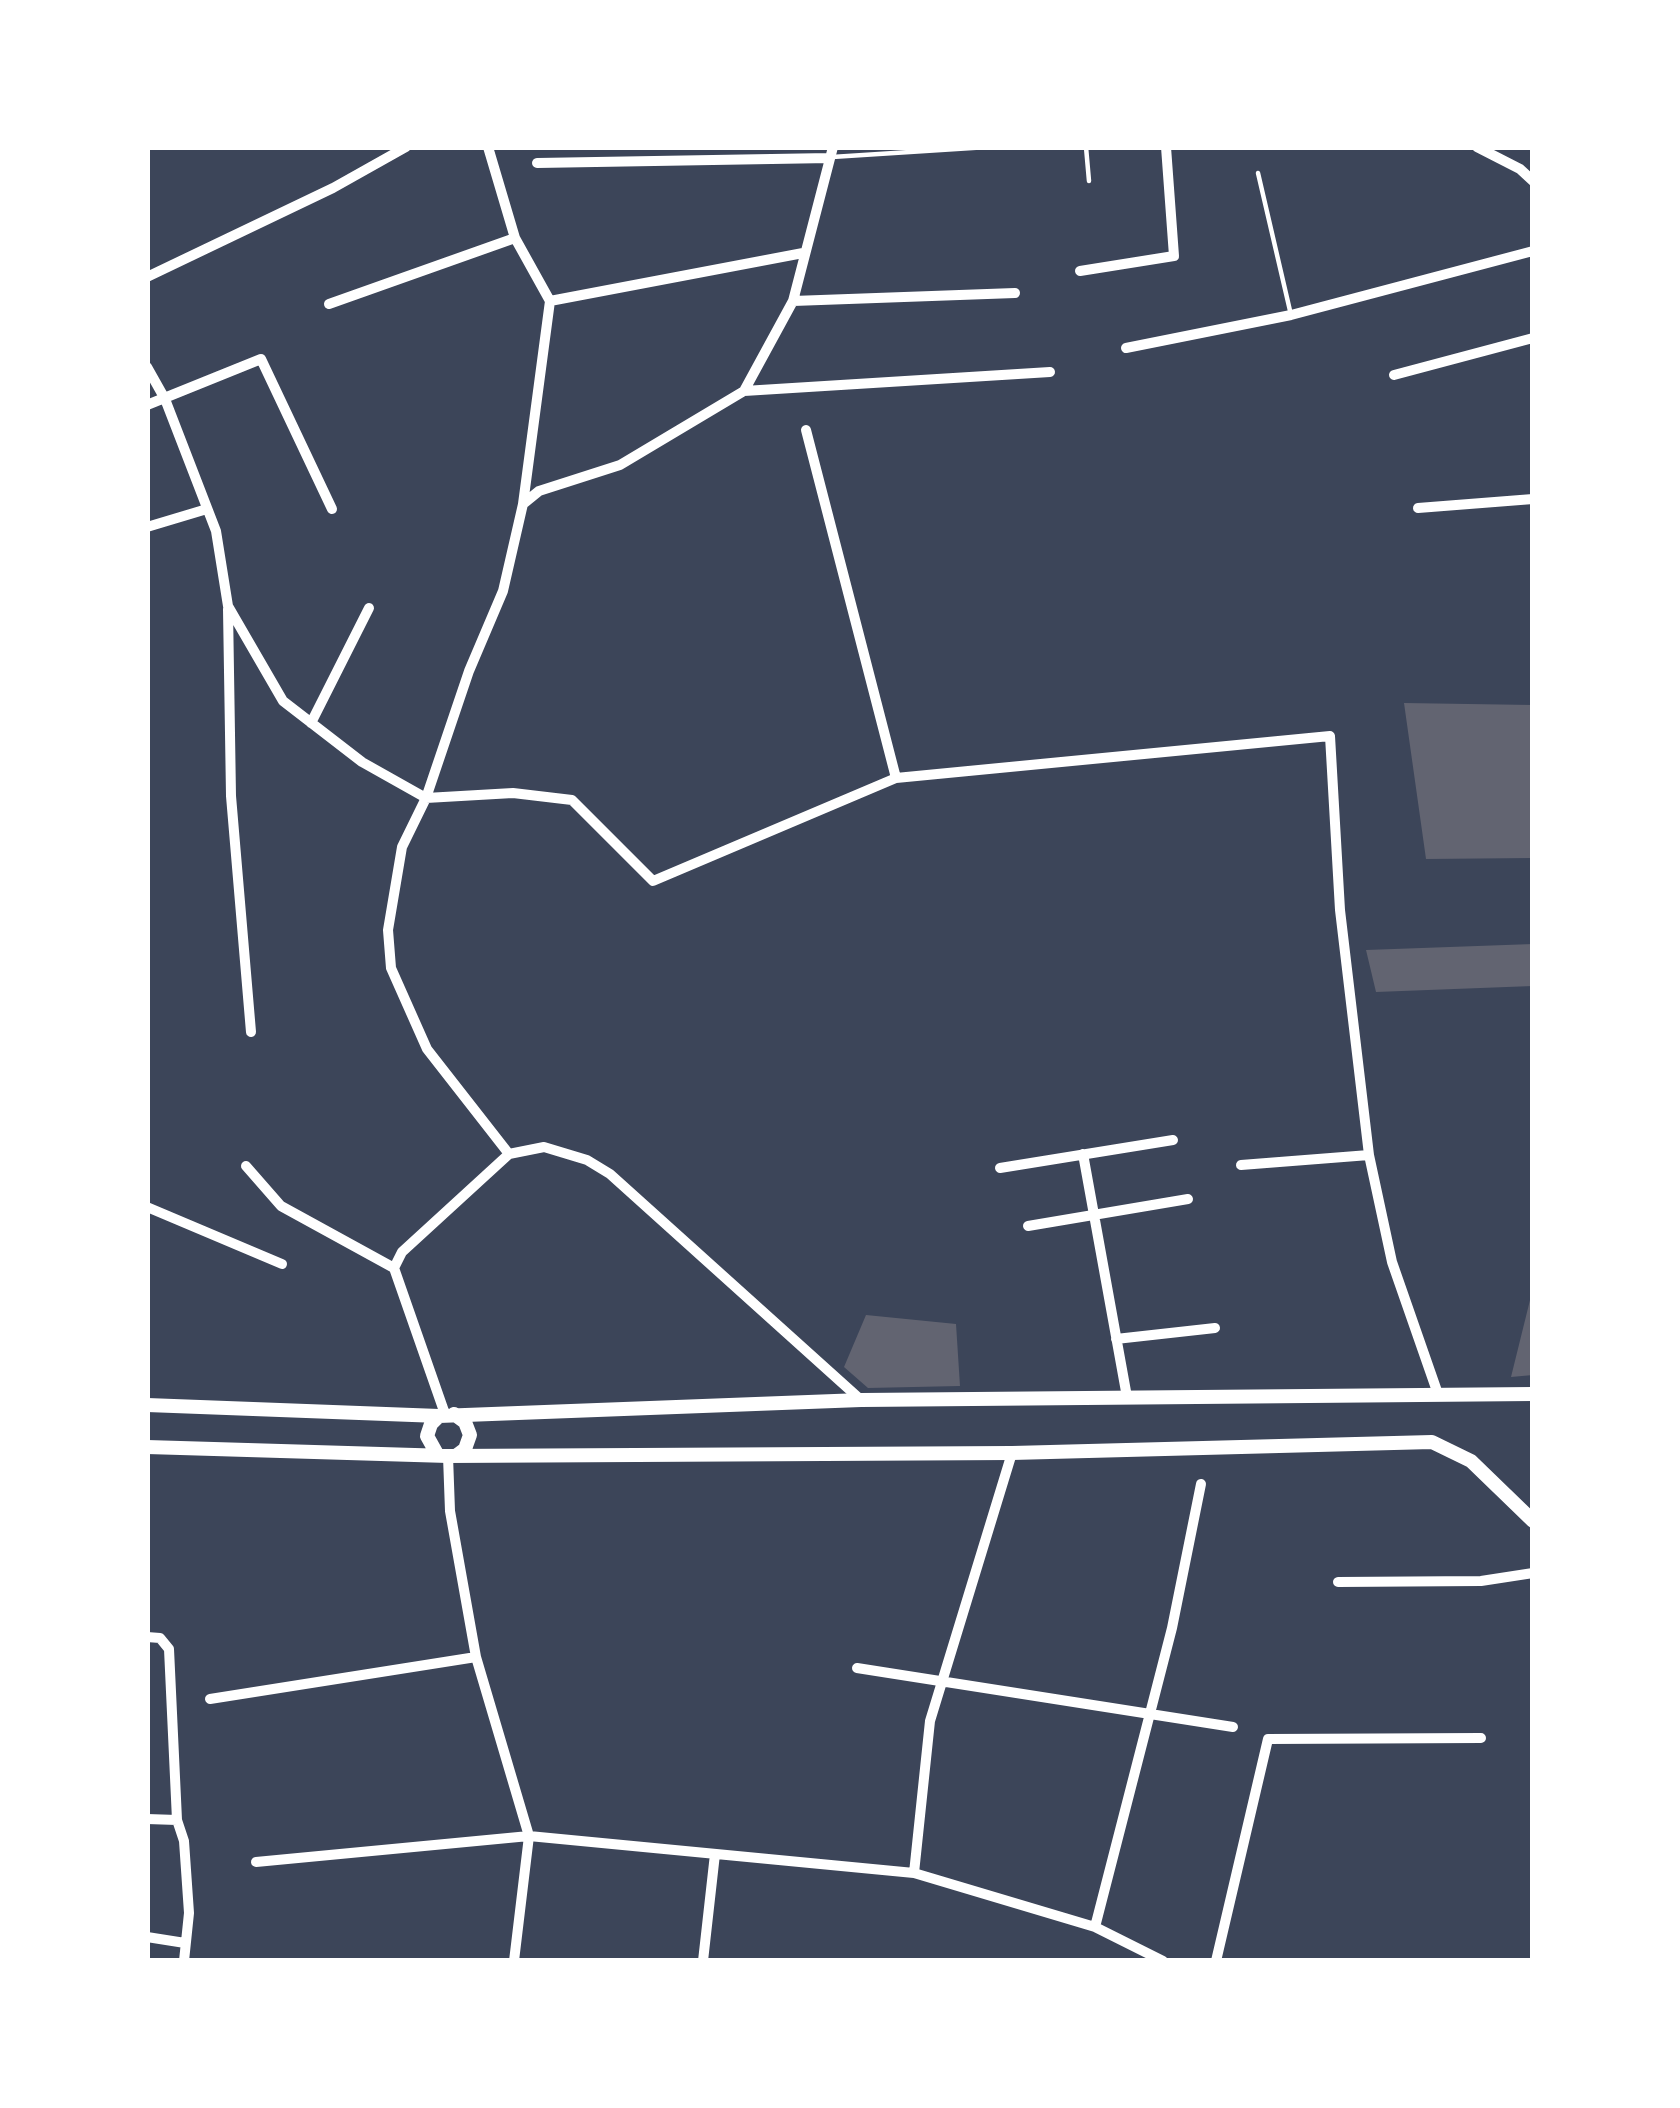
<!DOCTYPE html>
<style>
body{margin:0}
#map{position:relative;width:1680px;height:2108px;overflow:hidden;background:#2d3142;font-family:Ubuntu,sans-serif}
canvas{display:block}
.frame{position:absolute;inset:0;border:150px solid #fff;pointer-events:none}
</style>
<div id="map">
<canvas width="1680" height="2108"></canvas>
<div class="frame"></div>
</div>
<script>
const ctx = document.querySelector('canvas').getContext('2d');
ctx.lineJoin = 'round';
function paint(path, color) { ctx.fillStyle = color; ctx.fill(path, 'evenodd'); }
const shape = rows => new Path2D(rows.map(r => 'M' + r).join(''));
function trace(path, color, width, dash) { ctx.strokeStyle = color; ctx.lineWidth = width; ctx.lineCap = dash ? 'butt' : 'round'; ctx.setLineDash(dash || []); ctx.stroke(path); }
paint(shape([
 [147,147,1533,147,1533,1961,147,1961]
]), '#3c4559');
paint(shape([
 [1404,703,1533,705,1533,858,1426,859],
 [1533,944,1533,986,1376,992,1366,950],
 [1531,1296,1533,1375,1511,1377],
 [866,1315,956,1324,960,1386,868,1388,844,1367]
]), '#626471');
trace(shape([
 [1086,147,1089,181],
 [832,157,988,147],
 [1258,173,1291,315]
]), '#fff', 4.5);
trace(shape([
 [488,147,515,238,550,301],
 [1477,147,1520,169,1533,181],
 [537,163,830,158],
 [1080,271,1174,256,1166,147],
 [147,277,333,188,406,147],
 [793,301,1015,293],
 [329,304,515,238],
 [1126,348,1291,315,1533,251],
 [147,367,165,399,216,531,228,606,283,701,362,762,426,798,513,793,572,800,653,881,896,778,1330,736,1340,910,1369,1155,1392,1262,1438,1394],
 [1394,375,1533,338],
 [744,391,1050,372],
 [147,405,261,359,332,509],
 [806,430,896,778],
 [523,504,550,301,803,253],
 [1418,508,1533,499],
 [147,527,207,509],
 [228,609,231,796,251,1032],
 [311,723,369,608],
 [509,1154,544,1147,587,1160,610,1174,861,1400],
 [1083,1154,1127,1397],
 [1241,1165,1369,1155],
 [246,1166,281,1206,394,1268],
 [1000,1168,1173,1140],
 [147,1207,282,1264],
 [1028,1226,1188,1199],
 [1116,1339,1215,1328],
 [445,1414,394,1268,402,1252,509,1154,427,1049,391,968,388,930,402,847,426,798,469,671,503,591,523,504,539,491,620,465,744,391,793,301,833,147],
 [448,1456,450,1511,476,1657,529,1836,514,1961],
 [1338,1582,1481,1581,1533,1573],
 [147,1637,160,1638,169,1649,177,1820,184,1841,189,1913,184,1961],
 [857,1668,1233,1727],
 [210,1699,476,1657],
 [147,1819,177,1820],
 [256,1862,529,1836,914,1873,1095,1927,1163,1961],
 [914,1873,930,1721,1012,1453],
 [1095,1927,1172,1628,1201,1484],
 [147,1937,185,1943],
 [703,1961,715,1854],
 [1216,1961,1268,1739,1481,1738]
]), '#fff', 10);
trace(shape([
 [147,1405,439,1416,861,1400,1533,1394],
 [454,1414,465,1422,470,1435,465,1449,457,1455],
 [147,1447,448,1456,1012,1453,1432,1442,1471,1461,1533,1521],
 [437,1454,427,1436,431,1424,439,1416]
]), '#fff', 14);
</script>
